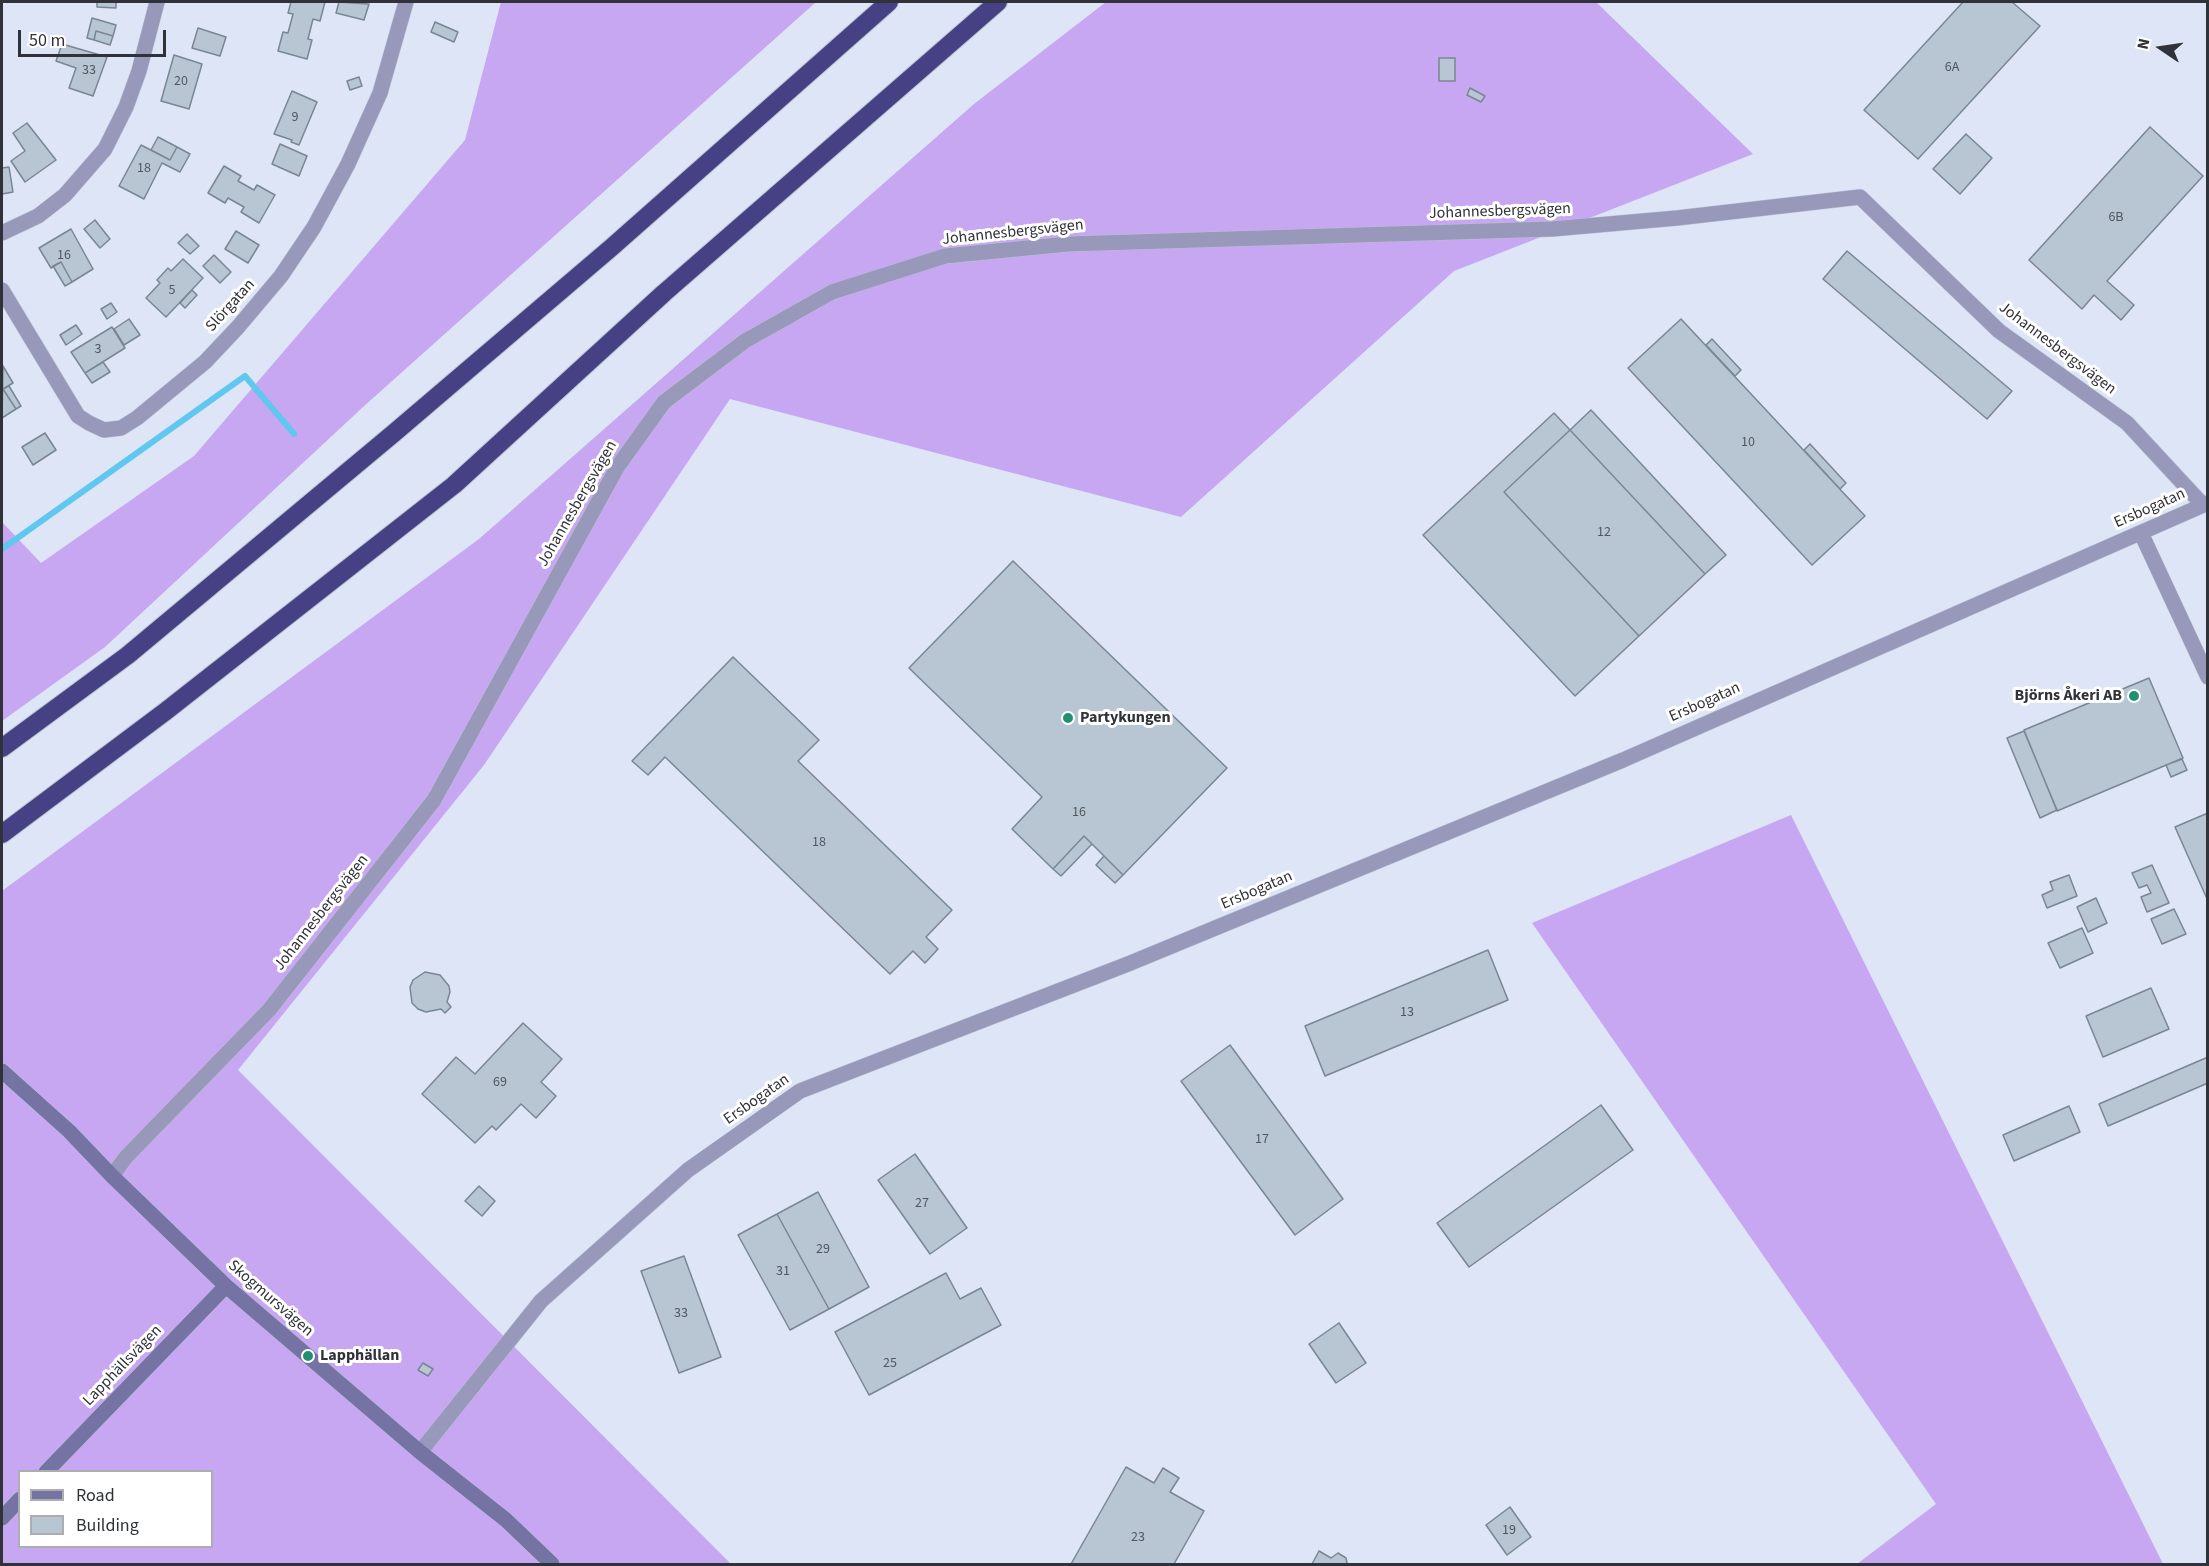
<!DOCTYPE html>
<meta charset="utf-8">
<style>
body{margin:0}
#map{position:relative;width:2209px;height:1566px;overflow:hidden;background:#dde5f6;font-family:"Source Sans 3",sans-serif}
canvas{display:block}
.frame{position:absolute;inset:0;border:3px solid #2f3238;pointer-events:none}
.legend{position:absolute;left:18px;top:1470px;width:195px;height:78px;box-sizing:border-box;background:#fff;border:2px solid #acadaf;margin:0;padding:8px 10px;list-style:none;font-size:18px;color:#2f3238}
.legend li{display:flex;align-items:center;gap:12px;height:30px}
.legend b{width:30px;border:2px solid #acadaf}
.north{position:absolute;left:2131px;top:18px;width:60px;height:60px;-webkit-text-stroke:4px #fff;paint-order:stroke;rotate:283deg;font-size:16px;font-weight:700;line-height:24px;text-align:center;color:#2f3238}
.north::after{content:'';display:block;margin:auto;width:21px;height:27px;background:#2f3238;clip-path:polygon(50% 0,100% 100%,50% 72%,0 100%)}
.scale{position:absolute;left:18px;top:30px;width:148px;height:27px;box-sizing:border-box;border:3px solid #2f3238;border-top:0;padding-left:8px;font-size:18px;line-height:21px;white-space:nowrap;color:#2f3238;-webkit-text-stroke:4px #fff;paint-order:stroke}
</style>
<div id="map">
<canvas width="2209" height="1566"></canvas>
<div class="frame"></div>
<ul class="legend">
<li><b style="height:8px;background:#7473a4"></b>Road</li>
<li><b style="height:16px;background:#b8c6d4"></b>Building</li>
</ul>
<div class="north">N</div>
<div class="scale">50 m</div>
</div>
<script>
const ctx = document.querySelector('canvas').getContext('2d');
ctx.lineJoin = 'round';
function paint(path, color) { ctx.fillStyle = color; ctx.fill(path, 'evenodd'); }
const shape = rows => new Path2D(rows.map(r => 'M' + r).join(''));
function trace(path, color, width, dash) { ctx.strokeStyle = color; ctx.lineWidth = width; ctx.lineCap = dash ? 'butt' : 'round'; ctx.setLineDash(dash || []); ctx.stroke(path); }
function drawText(font, color, halo, rows, align = 'center') {
  ctx.font = font + ' "Source Sans 3",sans-serif'; ctx.lineWidth = 6; ctx.setLineDash([]); ctx.textBaseline = 'middle'; ctx.strokeStyle = halo; ctx.fillStyle = color; for (const [text, x, y, turn = 0] of rows) {
    ctx.save(); ctx.translate(x, y); ctx.rotate((+turn || 0) * Math.PI / 180); ctx.textAlign = isNaN(turn) ? turn : align; if (halo) ctx.strokeText(text, 0, 0); ctx.fillText(text, 0, 0); ctx.restore();
  }
}
paint(shape([
 [501,2,816,2,363,407,105,647,2,721,2,522,41,563,194,456,465,140],
 [1106,2,1596,2,1753,154,1454,271,1181,517,730,399,484,765,238,1070,731,1564,2,1564,2,891,479,539,974,104],
 [20,1472,212,1472,212,1546,20,1546],
 [1791,815,2163,1564,1857,1564,1936,1504,1532,923]
]), '#c7a6f2');
trace(shape([
 [2,549,245,376,294,434]
]), '#60c7ef', 6);
const building = shape([
 [97,2,116,2,116,8,97,7,97,2],
 [291,2,325,2,320,21,313,19,308,39,312,40,307,59,278,51,283,32,288,33,293,14,288,13,291,2],
 [339,2,369,4,364,20,336,13,339,2],
 [1963,2,2012,2,2040,26,1918,159,1864,110,1963,2],
 [92,18,116,25,113,36,96,31,94,40,87,38,92,18],
 [435,22,458,32,454,42,431,32,435,22],
 [198,28,226,37,220,56,192,48,198,28],
 [96,31,113,36,110,45,94,40,96,31],
 [62,44,107,57,93,96,69,88,76,68,56,61,62,44],
 [174,55,202,64,189,109,161,101,174,55],
 [1439,58,1455,58,1455,81,1439,81,1439,58],
 [359,77,362,86,350,90,347,81,359,77],
 [1470,88,1485,96,1481,102,1467,95,1470,88],
 [292,91,317,102,299,145,291,142,292,140,274,134,292,91],
 [27,123,56,160,25,182,11,161,25,151,13,133,27,123],
 [2150,127,2203,176,2107,281,2134,305,2121,320,2094,295,2082,309,2029,260,2150,127],
 [1966,134,1992,158,1960,194,1933,169,1966,134],
 [158,137,177,147,170,160,151,150,158,137],
 [280,144,307,156,299,176,272,164,280,144],
 [141,145,170,160,177,147,190,154,180,172,162,163,144,199,119,186,141,145],
 [224,166,241,176,238,181,254,190,257,185,275,195,259,223,241,212,244,207,228,198,225,203,208,193,224,166],
 [9,167,13,192,2,194,2,168,9,167],
 [95,220,110,239,100,248,84,229,95,220],
 [71,229,93,269,72,282,61,262,51,268,39,248,71,229],
 [236,231,259,245,248,263,225,249,236,231],
 [187,234,199,246,190,254,178,243,187,234],
 [1847,251,2012,391,1987,419,1823,279,1847,251],
 [214,255,231,272,220,283,203,266,214,255],
 [183,259,203,278,166,317,146,298,160,283,157,280,168,268,171,271,183,259],
 [61,262,72,282,65,286,53,266,61,262],
 [192,290,197,295,185,308,180,303,192,290],
 [111,303,117,312,107,319,101,309,111,303],
 [129,319,140,335,124,345,114,329,129,319],
 [1681,319,1865,516,1812,565,1628,368,1681,319],
 [76,325,82,334,66,345,60,335,76,325],
 [112,327,125,348,85,373,71,352,112,327],
 [1712,339,1741,370,1735,376,1706,345,1712,339],
 [103,362,110,372,92,383,85,373,103,362],
 [3,366,13,383,3,389,16,409,2,418,3,366],
 [9,386,21,406,16,409,3,389,9,386],
 [1591,410,1726,555,1705,574,1570,430,1591,410],
 [1554,413,1570,430,1504,492,1639,636,1575,696,1423,535,1554,413],
 [1570,430,1705,574,1639,636,1504,492,1570,430],
 [45,433,56,450,33,465,22,447,45,433],
 [1810,444,1846,483,1840,489,1804,450,1810,444],
 [1013,561,1227,768,1123,875,1084,836,1053,869,1012,829,1042,797,909,668,1013,561],
 [733,657,819,740,798,761,952,910,926,937,938,949,925,963,913,951,890,974,665,757,648,775,632,761,733,657],
 [2149,678,2183,758,2057,811,2024,730,2149,678],
 [2024,731,2057,810,2040,818,2007,738,2024,731],
 [2182,759,2187,770,2171,777,2166,765,2182,759],
 [2208,813,2208,901,2175,827,2208,813],
 [1084,836,1092,844,1061,876,1053,869,1084,836],
 [1104,856,1123,875,1115,883,1096,865,1104,856],
 [2152,865,2169,903,2147,912,2141,897,2151,893,2147,885,2139,888,2132,873,2152,865],
 [2069,875,2077,896,2047,908,2042,895,2053,890,2050,882,2069,875],
 [2096,898,2107,923,2088,932,2077,907,2096,898],
 [2174,909,2186,934,2162,944,2151,919,2174,909],
 [2082,928,2093,953,2060,968,2048,943,2082,928],
 [1488,950,1508,1000,1325,1076,1305,1026,1488,950],
 [425,972,440,975,449,986,450,992,447,1002,451,1007,445,1013,441,1009,426,1012,418,1009,412,1003,410,987,413,980,425,972],
 [2151,988,2169,1029,2103,1057,2086,1016,2151,988],
 [523,1023,562,1059,541,1082,556,1096,536,1118,521,1104,496,1130,492,1126,475,1143,422,1094,456,1057,475,1074,523,1023],
 [1230,1045,1343,1199,1295,1235,1181,1081,1230,1045],
 [2208,1057,2208,1083,2108,1126,2099,1104,2208,1057],
 [1601,1105,1633,1150,1469,1267,1437,1223,1601,1105],
 [2069,1106,2080,1132,2014,1161,2003,1135,2069,1106],
 [915,1154,967,1228,930,1254,878,1180,915,1154],
 [479,1186,495,1201,482,1216,465,1201,479,1186],
 [818,1192,869,1287,829,1309,777,1214,818,1192],
 [777,1214,829,1309,790,1330,738,1235,777,1214],
 [684,1256,721,1357,679,1373,641,1271,684,1256],
 [946,1273,960,1299,981,1288,1001,1325,869,1395,835,1332,946,1273],
 [1339,1323,1366,1363,1336,1383,1309,1344,1339,1323],
 [423,1363,433,1369,428,1376,418,1370,423,1363],
 [1126,1467,1154,1483,1163,1468,1179,1478,1170,1492,1204,1511,1174,1564,1071,1564,1126,1467],
 [1510,1507,1531,1537,1507,1555,1486,1525,1510,1507],
 [1319,1551,1331,1558,1338,1553,1346,1558,1347,1563,1346,1564,1312,1564,1319,1551]
]);
paint(building, '#b8c6d4');
trace(building, '#798693', 1.5);
const street = shape([
 [2,233,38,216,65,195,105,149,126,107,139,71,157,2],
 [2,290,78,416,89,423,104,430,121,428,137,418,205,362,238,327,281,276,314,227,348,164,380,93,406,2],
 [2141,533,2208,677],
 [112,1176,126,1157,269,1010,434,800,618,466,664,402,745,341,832,292,945,256,1068,244,1552,229,1677,218,1860,197,1999,331,2127,423,2203,505],
 [420,1452,541,1301,688,1170,800,1091,1128,964,1623,760,2208,503]
]);
const secondary = shape([
 [2,1071,69,1131,112,1176,226,1286,420,1452,506,1520,552,1564],
 [46,1472,226,1286],
 [2,1518,20,1499]
]);
const highway = shape([
 [2,748,128,655,394,433,612,247,889,2],
 [2,834,166,711,454,485,664,293,998,2]
]);
trace(street, '#bac1d0', 16);
trace(secondary, '#bac1d0', 16);
trace(highway, '#bac1d0', 20);
trace(street, '#9898bb', 15);
trace(secondary, '#7473a4', 15);
trace(highway, '#464084', 18);
for (const [x, y, r, color] of [
 [2134,696,6,"#219071"],
 [1068,718,6,"#219071"],
 [308,1356,6,"#219071"]
]) { const dot = new Path2D(); dot.arc(x, y, r, 0, 2 * Math.PI); ctx.fillStyle = color; ctx.fill(dot); trace(dot, '#fff', 2); }
drawText('14px', '#51575f', null, [
 ["6A",1952,68],
 ["33",89,71],
 ["20",181,82],
 ["9",295,118],
 ["18",144,169],
 ["6B",2116,218],
 ["16",64,256],
 ["5",172,291],
 ["3",98,350],
 ["10",1748,443],
 ["12",1604,533],
 ["16",1079,813],
 ["18",819,843],
 ["13",1407,1013],
 ["69",500,1083],
 ["17",1262,1140],
 ["27",922,1204],
 ["29",823,1250],
 ["31",783,1272],
 ["33",681,1314],
 ["25",890,1364],
 ["19",1509,1531],
 ["23",1138,1538]
]);
drawText('16px', '#2f3238', '#fff', [
 ["Johannesbergsvägen",1500,212,-2],
 ["Johannesbergsvägen",1013,233,-6],
 ["Slörgatan",231,306,-48],
 ["Johannesbergsvägen",2057,349,37],
 ["Johannesbergsvägen",578,504,-60],
 ["Ersbogatan",2150,509,-24],
 ["Ersbogatan",1705,703,-24],
 ["Ersbogatan",1257,891,-23],
 ["Johannesbergsvägen",322,913,-52],
 ["Ersbogatan",757,1100,-35],
 ["Skogmursvägen",270,1299,41],
 ["Lapphällsvägen",123,1366,-46]
]);
drawText('bold 16px', '#2f3238', '#fff', [
 ["Björns Åkeri AB",2122,696,"right"],
 ["Partykungen",1080,718],
 ["Lapphällan",320,1356]
], 'left');
</script>
